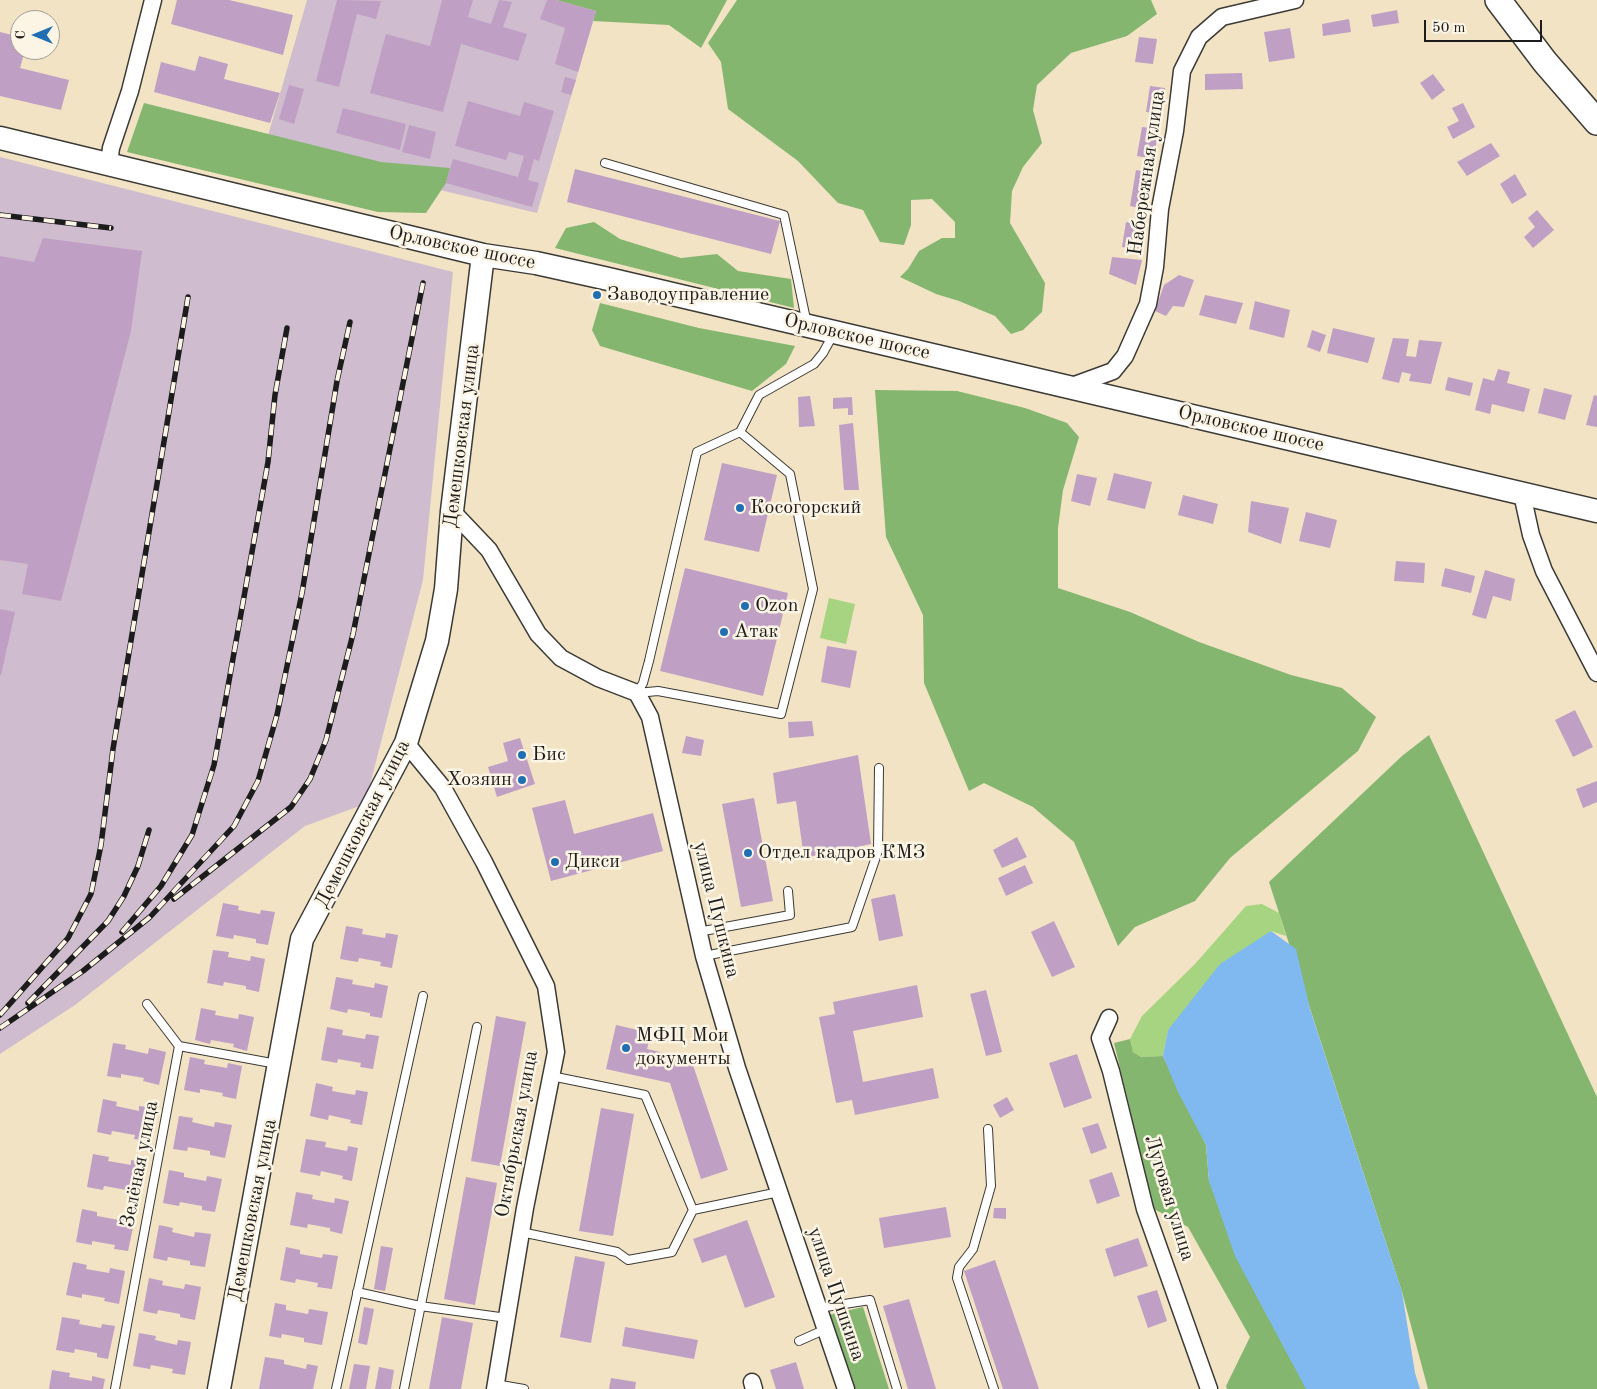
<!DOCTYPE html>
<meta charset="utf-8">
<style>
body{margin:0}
#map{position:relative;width:1597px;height:1389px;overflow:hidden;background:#f1e3c4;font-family:"Old Standard TT",serif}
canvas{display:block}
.north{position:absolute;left:10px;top:10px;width:50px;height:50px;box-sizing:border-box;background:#fcf5e5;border:1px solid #a29e95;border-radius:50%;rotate:270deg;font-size:14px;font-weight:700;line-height:20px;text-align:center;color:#1c1c1c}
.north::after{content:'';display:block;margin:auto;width:18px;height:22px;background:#1f6fb2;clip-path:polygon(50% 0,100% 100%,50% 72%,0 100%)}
.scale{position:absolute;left:1424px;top:20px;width:118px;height:22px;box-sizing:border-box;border:2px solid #1c1c1c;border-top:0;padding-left:6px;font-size:15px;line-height:18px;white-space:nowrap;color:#1c1c1c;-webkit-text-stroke:4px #fcf5e5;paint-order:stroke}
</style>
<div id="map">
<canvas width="1597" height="1389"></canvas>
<div class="north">С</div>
<div class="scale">50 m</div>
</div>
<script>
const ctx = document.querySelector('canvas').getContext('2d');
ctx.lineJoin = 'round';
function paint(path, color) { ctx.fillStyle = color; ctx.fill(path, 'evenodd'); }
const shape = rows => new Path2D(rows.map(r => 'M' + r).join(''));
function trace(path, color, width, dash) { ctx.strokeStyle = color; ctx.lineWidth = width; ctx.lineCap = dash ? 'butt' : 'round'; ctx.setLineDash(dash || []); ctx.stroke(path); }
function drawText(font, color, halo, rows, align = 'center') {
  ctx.font = font + ' "Old Standard TT",serif'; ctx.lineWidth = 5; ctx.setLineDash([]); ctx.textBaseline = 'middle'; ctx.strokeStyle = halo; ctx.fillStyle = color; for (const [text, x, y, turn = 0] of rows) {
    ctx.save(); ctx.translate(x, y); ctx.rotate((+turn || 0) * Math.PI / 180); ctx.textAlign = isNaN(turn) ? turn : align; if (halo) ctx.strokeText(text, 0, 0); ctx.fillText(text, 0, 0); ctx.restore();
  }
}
paint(shape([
 [307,0,555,0,596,11,537,213,423,186,267,139],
 [0,157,453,272,423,580,365,804,305,826,75,1005,0,1054]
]), '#cfbdcf');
paint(shape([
 [829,598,855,604,846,644,820,638],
 [1262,904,1279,913,1286,936,1271,931,1168,1030,1163,1056,1141,1057,1133,1052,1130,1039,1142,1016,1195,964,1246,906]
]), '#a6d481');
paint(shape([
 [556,0,727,0,701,48,669,25,593,21,596,11],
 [737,0,1151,0,1157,14,1127,36,1071,53,1037,85,1033,110,1042,143,1023,167,1012,191,1010,223,1045,283,1042,312,1023,330,1011,334,995,316,959,301,936,294,900,277,908,269,919,251,942,238,955,238,955,222,932,199,911,200,911,225,904,245,880,242,863,210,838,203,798,161,728,109,721,62,708,43],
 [144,103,381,162,450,168,446,183,426,213,378,212,127,152],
 [594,222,620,239,681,258,717,254,738,271,791,279,794,308,555,248,566,228],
 [600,303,699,328,795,346,786,364,752,391,600,346,592,330],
 [875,390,957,391,1025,408,1067,423,1079,437,1063,490,1058,528,1058,588,1130,612,1199,642,1291,675,1342,688,1376,717,1358,751,1230,858,1195,901,1135,927,1118,946,1074,842,1033,807,984,783,969,791,924,683,923,615,886,537],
 [1429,735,1597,1097,1597,1389,1428,1389,1402,1292,1269,882,1402,756],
 [1130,1039,1133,1052,1141,1057,1163,1056,1206,1145,1209,1181,1318,1389,1227,1389,1226,1386,1250,1337,1188,1227,1154,1209,1114,1043],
 [863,1307,889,1389,853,1389,828,1315]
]), '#84b66f');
paint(shape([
 [1271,931,1296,949,1310,1009,1402,1292,1415,1373,1420,1389,1306,1389,1235,1256,1209,1181,1206,1145,1178,1092,1163,1056,1168,1030,1220,964]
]), '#80b8f0');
paint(shape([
 [177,0,229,0,293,15,283,55,171,24],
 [337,0,381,1,376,19,357,14,339,87,316,81],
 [442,0,473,0,468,17,491,24,499,0,512,2,503,27,527,34,518,61,461,44,443,112,370,93,386,34,430,46],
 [547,0,556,0,596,11,578,72,555,64,565,28,540,19],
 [1397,10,1399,23,1373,27,1371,15],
 [1349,19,1351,32,1323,36,1322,24],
 [1290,28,1295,58,1269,62,1264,32],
 [0,32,20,37,20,50,25,50,20,68,69,80,61,110,0,96],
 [1139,37,1157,39,1153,64,1135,62],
 [199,56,228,64,224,79,280,93,270,123,154,92,161,62,195,71],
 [1242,73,1243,89,1205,90,1205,74],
 [1433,74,1445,90,1432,100,1420,83],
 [565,77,576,80,571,95,561,92],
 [289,85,304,89,294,124,279,119],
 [1150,86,1165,88,1161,114,1146,112],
 [468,101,520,116,524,102,554,111,539,161,534,159,528,180,539,183,532,207,446,183,453,159,518,177,524,156,509,152,506,160,455,146],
 [1463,103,1475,127,1453,139,1447,127,1459,121,1452,108],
 [343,108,406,124,400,150,336,133],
 [409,125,436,132,430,159,402,152],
 [1142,127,1158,129,1154,159,1137,156],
 [1491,143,1500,156,1467,176,1457,162],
 [575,169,780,221,771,254,567,202],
 [1136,170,1152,173,1146,209,1130,206],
 [1515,174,1527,195,1512,204,1500,184],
 [1537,210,1554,230,1533,248,1524,237,1535,227,1528,218],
 [1126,222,1146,226,1142,250,1122,247],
 [43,238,142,251,131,331,61,601,22,594,28,564,0,560,0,256,34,262],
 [1112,257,1142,260,1136,285,1109,274],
 [1179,275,1194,280,1184,307,1173,306,1166,316,1155,311,1164,285],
 [1205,295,1243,303,1236,324,1199,315],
 [1255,301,1290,310,1284,338,1249,329],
 [1333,328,1375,338,1368,363,1327,353],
 [1312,330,1326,335,1320,352,1307,347],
 [1393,338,1409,339,1406,356,1416,357,1419,340,1442,342,1431,384,1409,381,1411,374,1402,372,1399,383,1382,379],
 [1498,369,1510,372,1507,383,1530,389,1524,412,1492,404,1490,414,1475,410,1483,378,1494,381],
 [1448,377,1473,383,1470,396,1445,390],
 [1544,388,1572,395,1565,420,1538,413],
 [1594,395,1597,396,1597,427,1586,425],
 [810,396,815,426,799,427,798,397],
 [852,397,853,415,848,415,848,408,833,409,833,398],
 [853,423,859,490,844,490,839,425],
 [722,463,777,475,759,552,704,540],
 [1114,473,1152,482,1145,509,1107,500],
 [1077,474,1097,478,1090,506,1071,501],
 [1183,495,1218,504,1213,524,1178,515],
 [1251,501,1289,508,1281,544,1248,532],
 [1306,512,1337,520,1330,548,1299,541],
 [1396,561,1425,563,1424,583,1394,581],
 [685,568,788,593,763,696,660,671],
 [1445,568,1475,576,1471,593,1441,586],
 [1485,570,1515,579,1511,601,1493,596,1486,619,1472,615],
 [0,609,15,612,1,675,0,675],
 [827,646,857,651,850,688,821,682],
 [1575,710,1593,747,1573,757,1555,720],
 [812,721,814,736,789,738,788,722],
 [686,736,704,740,701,756,682,753],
 [520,738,535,784,497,797,488,767,508,761,503,743],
 [858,755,871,844,804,858,796,801,777,804,773,773],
 [1597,781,1597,802,1583,808,1576,789],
 [754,798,773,901,741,907,722,804],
 [565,800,574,834,653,813,663,851,551,881,532,808],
 [1017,837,1027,857,1002,868,993,850],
 [1025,865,1033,883,1006,896,998,878],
 [895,894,903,936,879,941,871,899],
 [223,903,239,906,238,910,260,914,261,910,275,912,268,945,256,943,256,939,234,935,233,939,216,936],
 [1054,921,1075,967,1052,977,1031,932],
 [346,926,363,929,362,934,385,938,386,933,398,935,392,968,380,966,381,962,359,958,358,962,340,959],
 [213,950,229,952,228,957,250,961,251,956,265,959,259,992,246,989,246,986,224,982,223,986,207,983],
 [336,977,353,980,352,984,374,988,375,983,388,986,382,1018,370,1016,370,1013,348,1009,347,1013,330,1009],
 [917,985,923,1017,853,1031,863,1082,933,1068,939,1098,855,1115,852,1100,836,1103,819,1017,835,1014,833,1002],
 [986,990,1002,1052,986,1056,970,994],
 [201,1008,216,1011,215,1015,238,1019,239,1014,254,1017,247,1051,233,1047,234,1044,211,1040,210,1044,195,1040],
 [496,1016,526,1022,500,1166,471,1161],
 [616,1025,651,1033,647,1049,691,1059,728,1170,701,1179,670,1083,606,1069],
 [327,1027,343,1030,342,1035,365,1039,366,1034,379,1036,373,1069,360,1067,361,1063,338,1059,337,1063,321,1060],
 [113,1043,126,1045,125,1049,148,1054,149,1048,166,1052,159,1085,143,1081,144,1078,121,1074,121,1078,107,1076],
 [1077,1054,1092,1098,1064,1108,1049,1063],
 [190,1057,205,1060,204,1064,227,1068,228,1063,242,1066,236,1099,222,1096,223,1093,200,1089,200,1093,184,1090],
 [316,1083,333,1087,332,1091,355,1095,356,1090,368,1092,362,1125,350,1123,351,1120,329,1115,328,1120,310,1116],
 [1007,1097,1014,1110,1000,1118,993,1105],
 [103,1099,117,1102,116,1106,139,1111,139,1106,155,1108,149,1141,134,1139,135,1135,112,1131,111,1135,97,1132],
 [601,1108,634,1114,613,1236,579,1231],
 [179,1116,193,1118,192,1122,214,1127,215,1122,232,1125,225,1158,210,1155,210,1151,188,1147,187,1151,173,1149],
 [1098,1123,1107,1148,1091,1154,1082,1128],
 [306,1139,326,1142,325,1147,347,1151,348,1146,358,1148,352,1181,342,1179,343,1176,321,1171,320,1176,300,1172],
 [93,1154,109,1157,108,1161,131,1165,131,1160,145,1163,139,1196,126,1193,127,1190,104,1186,103,1190,87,1187],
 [169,1170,184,1173,184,1177,206,1181,207,1176,222,1179,215,1212,202,1210,202,1206,180,1202,179,1206,163,1203],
 [1112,1172,1120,1196,1097,1204,1089,1180],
 [466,1177,497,1183,475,1305,444,1299],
 [296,1192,313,1195,312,1199,334,1203,335,1198,349,1201,342,1234,330,1231,330,1228,308,1224,307,1228,290,1225],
 [946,1207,951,1237,884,1248,879,1218],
 [994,1208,1006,1208,1006,1219,993,1218],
 [82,1209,97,1212,97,1216,119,1220,120,1216,135,1218,128,1251,114,1249,115,1245,92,1241,92,1245,76,1242],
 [747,1220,775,1297,745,1308,726,1255,702,1263,693,1239],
 [159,1225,173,1228,172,1232,194,1237,195,1232,211,1234,205,1267,190,1265,190,1261,168,1257,167,1261,153,1258],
 [1138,1238,1148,1266,1114,1277,1105,1249],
 [381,1246,393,1248,385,1291,374,1289],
 [286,1247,300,1250,300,1254,322,1258,323,1254,338,1256,332,1289,317,1287,318,1283,296,1279,295,1283,280,1280],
 [575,1256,605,1262,591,1343,560,1337],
 [995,1260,1039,1389,1003,1389,964,1271],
 [73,1262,87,1265,86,1269,109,1273,110,1268,125,1271,119,1304,104,1301,105,1298,82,1294,82,1298,66,1295],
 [149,1278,163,1281,162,1285,184,1289,185,1284,201,1287,195,1320,180,1317,180,1314,158,1310,157,1314,143,1311],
 [1157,1290,1167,1321,1148,1328,1137,1296],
 [909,1299,936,1389,908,1389,883,1306],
 [275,1303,286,1305,286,1310,308,1314,309,1309,328,1312,322,1345,304,1342,304,1338,282,1334,281,1338,269,1336],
 [364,1307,374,1309,367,1345,358,1343],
 [62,1317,80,1320,79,1324,101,1328,102,1324,115,1326,108,1359,97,1357,97,1353,75,1349,74,1353,56,1350],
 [442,1317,473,1323,461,1389,429,1389],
 [625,1327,698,1340,694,1359,622,1346],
 [139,1333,156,1336,155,1340,177,1345,178,1340,191,1342,185,1375,172,1373,173,1369,151,1365,150,1369,133,1366],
 [265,1357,284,1360,284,1364,306,1369,307,1364,318,1366,313,1389,259,1389],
 [796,1362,804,1389,776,1389,770,1370],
 [354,1364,370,1366,366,1389,349,1389],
 [379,1367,394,1370,391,1389,375,1389],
 [52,1370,70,1373,69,1377,92,1381,92,1376,105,1379,103,1389,49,1389],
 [611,1378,636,1382,635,1389,609,1389]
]), '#c09fc4');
const lane = shape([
 [605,163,784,215,807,324],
 [740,432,790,474,813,589,781,714,658,691,637,693,643,683,649,661,697,452,740,432,759,395,814,364,823,353,834,333],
 [698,932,790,915,788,891],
 [704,956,852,927,878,851,879,768],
 [147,1004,179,1046],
 [551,1076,645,1095,693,1210,779,1192],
 [988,1129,991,1186,973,1249,959,1267,957,1278,994,1389],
 [521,1232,617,1252,628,1260,672,1252,693,1210],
 [357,1292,420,1306,507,1318],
 [819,1308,870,1300,897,1389],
 [799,1341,826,1329],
 [495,1384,524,1389],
 [115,1389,179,1046,277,1064],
 [336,1389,423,996],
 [404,1389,477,1027]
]);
const street = shape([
 [109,164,111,148,130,91,153,0],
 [1072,386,1113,371,1125,356,1148,304,1155,267,1160,209,1175,131,1182,71,1199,37,1222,17,1295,0],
 [1522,494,1531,535,1544,571,1597,673],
 [452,511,489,550,538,634,561,658,598,678,637,693,650,717,704,956,737,1068,846,1389],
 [406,743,443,788,484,862,546,986,556,1052,525,1208,495,1389],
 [1109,1018,1100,1038,1111,1071,1145,1209,1209,1389],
 [752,1382,754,1389]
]);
const secondary = shape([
 [0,138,483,255,536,263,604,278,1597,511],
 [219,1389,302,939,406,743,437,641,446,589,452,511,483,255]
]);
const primary = shape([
 [1498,0,1545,62,1597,122]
]);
trace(lane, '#3c3a35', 10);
trace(street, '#3c3a35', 19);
trace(secondary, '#3c3a35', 25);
trace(primary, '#3c3a35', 28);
trace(lane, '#fff', 8);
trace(street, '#fff', 16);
trace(secondary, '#fff', 22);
trace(primary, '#fff', 25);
const rail = shape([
 [0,215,111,228],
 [174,899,291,807,310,779,326,740,353,634,423,283],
 [122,932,161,886,192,835,214,765,268,462,275,395,287,328],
 [28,1003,108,921,124,896,138,866,149,830],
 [0,1015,68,938,91,894,101,845,113,749,188,297],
 [0,1028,83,971,150,917,234,826,258,781,277,715,302,593,337,381,350,322]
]);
trace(rail, '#1c1c1c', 5.5);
trace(rail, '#fcf5e5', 4, [11]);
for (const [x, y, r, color] of [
 [597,295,5,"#1f6fb2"],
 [740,508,5,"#1f6fb2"],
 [745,606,5,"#1f6fb2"],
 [724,632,5,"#1f6fb2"],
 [522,755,5,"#1f6fb2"],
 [522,780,5,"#1f6fb2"],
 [748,853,5,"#1f6fb2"],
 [555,862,5,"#1f6fb2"],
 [626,1048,5,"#1f6fb2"]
]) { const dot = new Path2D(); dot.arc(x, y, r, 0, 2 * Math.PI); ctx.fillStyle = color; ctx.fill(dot); trace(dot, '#fcf5e5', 2); }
drawText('20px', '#1c1c1c', '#fcf5e5', [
 ["Набережная улица",1147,173,-82],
 ["Орловское шоссе",462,248,12],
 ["Орловское шоссе",857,337,13],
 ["Орловское шоссе",1251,429,13],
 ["Демешковская улица",462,436,-83],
 ["Демешковская улица",363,824,-63],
 ["улица Пушкина",716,910,76],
 ["Октябрьская улица",517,1134,-80],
 ["Зелёная улица",140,1164,-79],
 ["Луговая улица",1169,1198,73],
 ["Демешковская улица",253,1210,-79],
 ["улица Пушкина",836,1294,71]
]);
drawText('20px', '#1c1c1c', '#fcf5e5', [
 ["Заводоуправление",607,295],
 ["Косогорский",750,508],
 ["Ozon",755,606],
 ["Атак",734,632],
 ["Бис",532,755],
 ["Хозяин",512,780,"right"],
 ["Отдел кадров КМЗ",758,853],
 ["Дикси",565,862],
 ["МФЦ Мои",636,1036],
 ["документы",636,1059]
], 'left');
</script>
